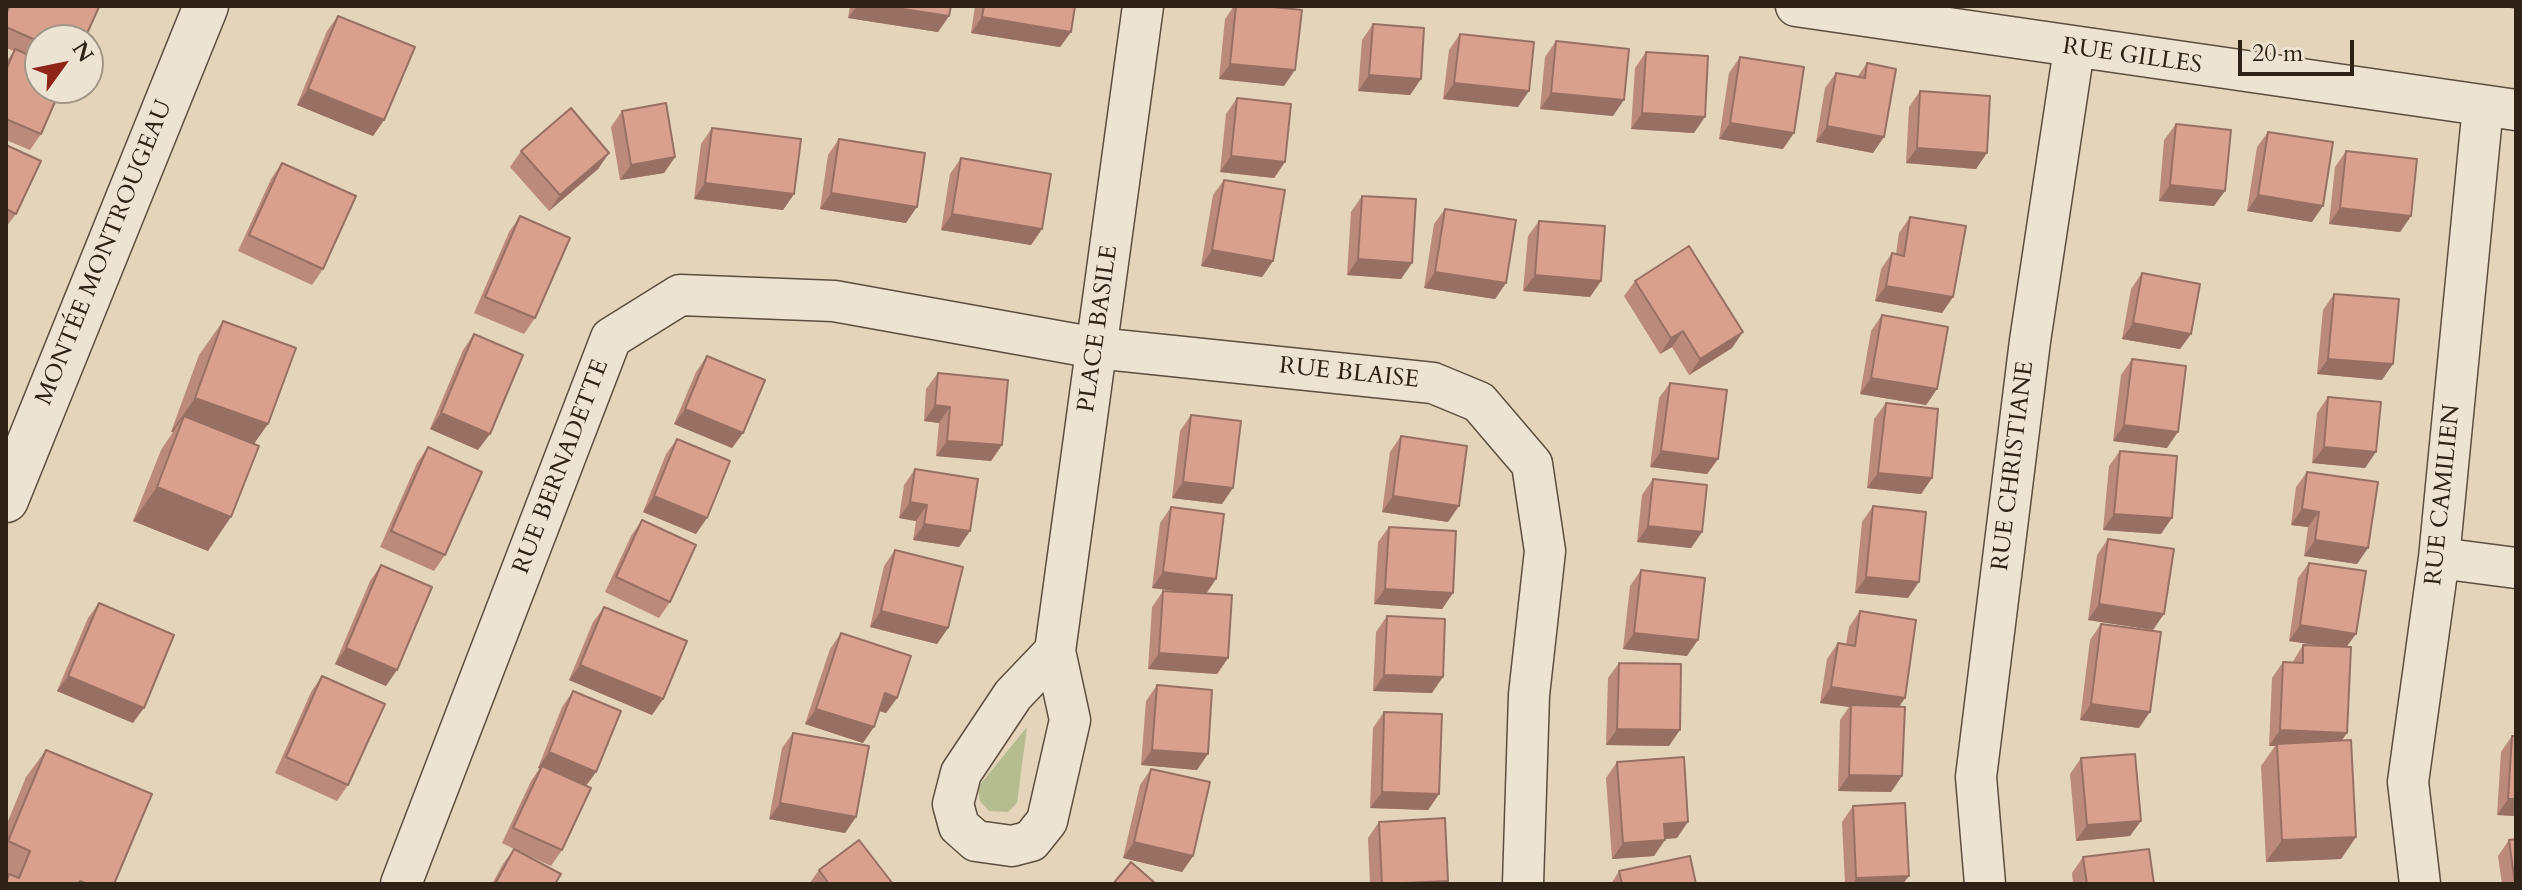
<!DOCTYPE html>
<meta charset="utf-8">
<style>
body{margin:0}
#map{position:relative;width:2522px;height:890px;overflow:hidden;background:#e4d4b9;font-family:Cardo,serif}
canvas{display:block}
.frame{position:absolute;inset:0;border:8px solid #2e2116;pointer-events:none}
.north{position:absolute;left:24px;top:24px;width:80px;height:80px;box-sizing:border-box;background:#ede3d2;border:2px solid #a19587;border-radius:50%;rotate:57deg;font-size:22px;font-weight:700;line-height:32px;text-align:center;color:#2e2116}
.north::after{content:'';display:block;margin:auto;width:28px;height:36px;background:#8f2418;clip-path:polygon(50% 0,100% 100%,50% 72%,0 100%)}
.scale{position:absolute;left:2238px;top:40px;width:116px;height:36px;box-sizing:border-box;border:4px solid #2e2116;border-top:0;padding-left:10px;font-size:24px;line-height:28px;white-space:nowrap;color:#2e2116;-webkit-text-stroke:6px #ede3d2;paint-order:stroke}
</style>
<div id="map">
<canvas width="2522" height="890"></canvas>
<div class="frame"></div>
<div class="north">N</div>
<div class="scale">20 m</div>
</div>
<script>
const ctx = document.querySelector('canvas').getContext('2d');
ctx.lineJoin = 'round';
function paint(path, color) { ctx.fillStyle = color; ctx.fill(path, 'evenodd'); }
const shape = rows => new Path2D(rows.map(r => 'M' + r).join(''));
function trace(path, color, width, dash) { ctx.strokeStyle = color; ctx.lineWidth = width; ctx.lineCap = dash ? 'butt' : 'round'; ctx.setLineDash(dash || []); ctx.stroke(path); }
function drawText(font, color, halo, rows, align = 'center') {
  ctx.font = font + ' Cardo,serif'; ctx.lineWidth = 8; ctx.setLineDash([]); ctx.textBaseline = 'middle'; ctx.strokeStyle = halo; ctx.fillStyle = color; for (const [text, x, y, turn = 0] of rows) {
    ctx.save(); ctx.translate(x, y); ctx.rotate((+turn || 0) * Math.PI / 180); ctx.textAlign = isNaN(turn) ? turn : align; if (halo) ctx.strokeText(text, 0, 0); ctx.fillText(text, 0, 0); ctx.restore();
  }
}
paint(shape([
 [1027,727,1017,803,1008,812,989,811,980,801,978,787]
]), '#b5bc8f');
const minor = shape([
 [1796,6,2516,110],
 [2439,558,2516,568],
 [1055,651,1013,695,961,773,953,804,959,826,976,841,1012,846,1031,841,1047,821,1070,720,1055,651,1143,6],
 [401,884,611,338,680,295,834,301,1096,348,1433,383,1479,402,1532,464,1545,551,1529,695,1523,884],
 [1985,884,1976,777,2030,341,2074,49],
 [2420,884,2408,782,2439,558,2483,106]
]);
const tertiary = shape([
 [6,500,206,6]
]);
trace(minor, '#5c4e3f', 43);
trace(tertiary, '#5c4e3f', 47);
trace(minor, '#ede3d2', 40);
trace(tertiary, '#ede3d2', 44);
paint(shape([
 [6,6,97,6,40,40,41,134,30,150,6,140,6,62,14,51,6,48],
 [850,6,951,6,949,16,938,32,848,18],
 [975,6,1075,6,1071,32,1060,47,971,33],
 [1234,6,1264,6,1284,86,1219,79,1225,19],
 [338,16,384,120,373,136,297,105,327,31],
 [1373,24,1421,79,1410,95,1358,91,1362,40],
 [1460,34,1518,107,1443,99,1449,50],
 [1556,41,1613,116,1540,109,1545,57],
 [1646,52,1694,133,1631,129,1635,68],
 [1740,57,1783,149,1719,139,1729,73],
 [1867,63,1873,153,1816,142,1825,88,1836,73,1858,76],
 [1920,91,1976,169,1906,163,1909,107],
 [1237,98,1285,162,1274,178,1220,172,1226,114],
 [622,111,675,157,664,173,620,180,611,127],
 [2176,124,2214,206,2159,201,2164,140],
 [712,128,794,194,783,210,694,199,701,144],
 [2268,132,2312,222,2247,211,2257,147],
 [839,139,906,223,820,209,828,155],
 [6,145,16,214,6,227],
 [521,151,609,153,598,169,549,211,510,167],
 [2346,151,2411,216,2400,232,2329,224,2335,167],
 [961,158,1042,229,1031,245,941,230,950,174],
 [282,163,323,269,312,285,238,251,271,179],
 [1224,180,1273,261,1262,277,1201,266,1213,195],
 [1362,196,1412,263,1401,279,1347,275,1351,212],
 [1445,209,1506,283,1495,299,1424,288,1434,224],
 [520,216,535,318,524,334,474,313,509,232],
 [1910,217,1953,297,1942,313,1875,301,1881,269,1892,253,1896,254,1899,233],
 [1539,221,1601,281,1590,297,1523,291,1528,236],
 [2142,273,2191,334,2180,349,2122,339,2131,289],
 [1635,281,1732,348,1689,375,1672,347,1660,354,1624,296],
 [2334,294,2382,380,2317,374,2323,310],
 [1882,315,1937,389,1926,405,1860,394,1871,331],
 [223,321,254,444,208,551,133,521,161,450,173,432,171,432,199,355],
 [474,334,478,450,430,429,463,350],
 [707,356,743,433,732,448,674,424,696,372],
 [2132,359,2167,448,2113,441,2121,375],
 [938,373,1002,445,991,461,936,456,939,423,924,421,926,389],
 [1670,383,1718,459,1707,474,1650,467,1659,398],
 [2328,397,2376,452,2365,468,2312,463,2317,413],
 [1886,403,1932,478,1921,494,1867,488,1874,419],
 [1191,415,1222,504,1172,498,1180,431],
 [1401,436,1448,522,1382,512,1390,452],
 [677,439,696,534,643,512,666,454],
 [428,447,445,555,434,571,380,547,417,463],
 [2120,451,2161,534,2103,530,2109,466],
 [915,469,970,531,959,547,913,540,916,521,899,518,904,485],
 [2307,472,2368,548,2357,564,2304,556,2308,527,2291,525,2296,487],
 [1653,479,1702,532,1691,548,1637,542,1642,495],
 [1873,506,1908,598,1855,593,1862,522],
 [1171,507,1216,579,1206,594,1228,658,1217,674,1148,669,1152,607,1163,591,1189,593,1152,588,1160,523],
 [642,520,670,602,659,618,605,592,631,536],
 [1389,527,1453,593,1442,609,1374,604,1378,542],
 [2108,539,2153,630,2088,620,2097,555],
 [895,550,948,628,937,644,870,627,884,566],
 [2309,563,2347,647,2347,733,2342,740,2356,837,2341,859,2266,862,2261,766,2275,746,2269,746,2272,678,2283,662,2292,663,2303,645,2321,646,2289,641,2298,578],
 [381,565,386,686,335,664,370,581],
 [1641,570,1687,656,1623,649,1630,586],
 [99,603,133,723,57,691,88,618],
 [604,607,663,699,652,715,569,680,593,622],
 [1860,611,1905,698,1899,706,1902,776,1891,792,1838,791,1840,720,1849,707,1820,703,1827,659,1838,643,1846,644,1849,627],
 [1387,616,1432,693,1373,691,1376,632],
 [2101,624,2139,728,2080,720,2090,640],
 [841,633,897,698,886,713,879,711,863,743,805,724,830,649],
 [1619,663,1669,746,1606,745,1608,678],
 [322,676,348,785,337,801,275,773,311,692],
 [1157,685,1197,770,1141,765,1146,701],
 [573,691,596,772,586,786,562,850,551,866,514,849,555,884,492,884,503,864,514,849,502,843,531,781,540,768,538,768,562,707],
 [2516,700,2516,725,2514,725],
 [1384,712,1439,794,1428,810,1370,808,1373,728],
 [793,733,856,817,845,833,769,819,782,748],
 [2512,736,2516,816,2497,815,2501,752],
 [46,750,114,884,6,884,7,877,6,877,6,826,26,777],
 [2081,758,2130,836,2076,841,2070,774],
 [1617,762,1677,838,1664,839,1654,856,1612,859,1606,778],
 [1151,769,1193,856,1182,872,1123,858,1140,785],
 [1853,806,1903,884,1845,884,1842,822],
 [1379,822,1446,884,1370,884,1368,838],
 [2509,840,2516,884,2502,884,2498,856],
 [2083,857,2154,884,2073,884,2072,873],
 [819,870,893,884,809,884],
 [1619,871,1696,884,1611,884]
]), '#bb8a7a');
paint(shape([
 [800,6,819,6,817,8],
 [857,6,883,6,949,16,938,32,848,18],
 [2504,6,2516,6,2516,9,2504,7],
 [982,17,1071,32,1060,47,971,33],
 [1230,64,1295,70,1284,86,1219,79],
 [1369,75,1421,79,1410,95,1358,91],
 [1454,83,1529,91,1518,107,1443,99],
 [308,89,384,120,373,136,297,105],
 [1551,93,1624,100,1613,116,1540,109],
 [1642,113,1705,117,1694,133,1631,129],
 [1730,123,1794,133,1783,149,1719,139],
 [1827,126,1884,137,1873,153,1816,142],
 [1917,148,1987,153,1976,169,1906,163],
 [609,153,598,169,549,211,560,195],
 [1231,156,1285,162,1274,178,1220,172],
 [675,157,664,173,620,180,631,165],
 [705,183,794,194,783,210,694,199],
 [2170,185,2225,191,2214,206,2159,201],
 [831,193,917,207,906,223,820,209],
 [2258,195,2323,206,2312,222,2247,211],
 [2340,208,2411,216,2400,232,2329,224],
 [952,214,1042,229,1031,245,941,230],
 [1212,250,1273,261,1262,277,1201,266],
 [1358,259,1412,263,1401,279,1347,275],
 [1435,272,1506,283,1495,299,1424,288],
 [1535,275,1601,281,1590,297,1523,291],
 [1886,286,1953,297,1942,313,1875,301],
 [2133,323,2191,334,2180,349,2122,339],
 [1683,331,1672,347,1660,354,1671,338],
 [1743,332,1732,348,1689,375,1700,359],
 [2328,359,2393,364,2382,380,2317,374],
 [1871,378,1937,389,1926,405,1860,394],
 [195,398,268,424,244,458,184,416,173,432,171,432],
 [935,405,950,407,939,423,924,421],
 [685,409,743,433,732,448,674,424],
 [441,413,490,434,478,450,430,429],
 [2124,425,2178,432,2167,448,2113,441],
 [947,441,1002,445,991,461,936,456],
 [2324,447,2376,452,2365,468,2312,463],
 [1661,451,1718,459,1707,474,1650,467],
 [1878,473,1932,478,1921,494,1867,488],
 [1183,482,1233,488,1222,504,1172,498],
 [157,487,231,517,208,551,133,521],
 [654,496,707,518,696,534,643,512],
 [1393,496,1459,506,1448,522,1382,512],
 [910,502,927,505,916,521,899,518],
 [2302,509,2319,512,2308,527,2291,525],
 [2114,514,2172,518,2161,534,2103,530],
 [924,524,970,531,959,547,913,540],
 [1648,526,1702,532,1691,548,1637,542],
 [2315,540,2368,548,2357,564,2304,556],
 [1163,572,1216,579,1205,595,1152,588],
 [1866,577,1919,582,1908,598,1855,593],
 [1385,589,1453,593,1442,609,1374,604],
 [2099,604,2164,614,2153,630,2088,620],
 [881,611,948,628,937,644,870,627],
 [2300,625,2356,634,2345,649,2289,641],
 [1634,633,1698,640,1687,656,1623,649],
 [346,648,397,670,386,686,335,664],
 [1159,653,1228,658,1217,674,1148,669],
 [580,665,663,699,652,715,569,680],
 [1384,675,1443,677,1432,693,1373,691],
 [68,676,144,708,133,723,57,691],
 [1831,687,1905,698,1894,714,1851,705,1849,707,1820,703],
 [885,693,897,698,886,713,874,709],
 [2091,704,2150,712,2139,728,2080,720],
 [816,709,874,727,863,743,805,724],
 [1617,729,1680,730,1669,746,1606,745],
 [2280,730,2347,733,2336,748,2277,744,2275,746,2269,746],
 [1152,750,1208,754,1197,770,1141,765],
 [549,752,596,772,585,787,538,768],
 [1849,775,1902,776,1891,792,1838,791],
 [1382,792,1439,794,1428,810,1370,808],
 [2508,799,2516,799,2516,816,2497,815],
 [780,803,856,817,845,833,769,819],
 [2141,821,2130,836,2076,841,2087,825],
 [1688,822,1677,838,1653,840,1664,824],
 [2356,837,2341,859,2266,862,2282,840],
 [1665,840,1654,856,1612,859,1623,843],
 [1134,842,1193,856,1182,872,1123,858],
 [1909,876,1903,884,1853,884,1856,878],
 [1448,881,1446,884,1386,884]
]), '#987063');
const building = shape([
 [10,6,97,6,99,7,84,40,40,40,40,42,6,27,6,14,10,6],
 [883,6,951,6,949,16,883,6],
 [984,6,1075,6,1071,32,982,17,984,6],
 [1236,6,1264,6,1302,10,1295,70,1230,64,1236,6],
 [338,16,415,47,384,120,308,89,338,16],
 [1373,24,1424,28,1421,79,1369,75,1373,24],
 [1460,34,1534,42,1529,91,1454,83,1460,34],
 [1556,41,1629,49,1624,100,1551,93,1556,41],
 [15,49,40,60,40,88,61,88,41,134,6,119,6,70,15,49],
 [1646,52,1708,56,1705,117,1642,113,1646,52],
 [1740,57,1804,67,1794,133,1730,123,1740,57],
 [1867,63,1896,69,1884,137,1827,126,1836,73,1865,78,1867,63],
 [1920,91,1990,96,1987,153,1917,148,1920,91],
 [1237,98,1291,104,1285,162,1231,156,1237,98],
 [666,103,675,157,631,165,622,111,666,103],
 [571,108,609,153,560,195,521,151,571,108],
 [2176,124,2231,130,2225,191,2170,185,2176,124],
 [712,128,801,139,794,194,705,183,712,128],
 [2268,132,2333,142,2323,206,2258,195,2268,132],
 [839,139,925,153,917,207,831,193,839,139],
 [6,145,41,161,16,214,6,209,6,145],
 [2346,151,2417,159,2411,216,2340,208,2346,151],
 [961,158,1051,174,1042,229,952,214,961,158],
 [282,163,356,196,323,269,249,235,282,163],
 [1224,180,1285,190,1273,261,1212,250,1224,180],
 [1362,196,1416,199,1412,263,1358,259,1362,196],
 [1445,209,1516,220,1506,283,1435,272,1445,209],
 [520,216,570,238,535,318,485,297,520,216],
 [1910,217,1966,226,1953,297,1886,286,1892,253,1904,256,1910,217],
 [1539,221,1605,226,1601,281,1535,275,1539,221],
 [1689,246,1743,332,1700,359,1683,331,1671,338,1635,281,1689,246],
 [2142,273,2200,284,2191,334,2133,323,2142,273],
 [2334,294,2399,299,2393,364,2328,359,2334,294],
 [1882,315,1948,327,1937,389,1871,378,1882,315],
 [223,321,296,348,268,424,195,398,223,321],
 [474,334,523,355,490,434,441,413,474,334],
 [707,356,765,380,743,433,685,409,707,356],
 [2132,359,2186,366,2178,432,2124,425,2132,359],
 [938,373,1008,380,1002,445,947,441,950,407,935,405,938,373],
 [1670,383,1727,390,1718,459,1661,451,1670,383],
 [2328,397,2381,402,2376,452,2324,447,2328,397],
 [1886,403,1938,409,1932,478,1878,473,1886,403],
 [1191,415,1241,421,1233,488,1183,482,1191,415],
 [184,416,259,446,231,517,157,487,184,416],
 [1401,436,1467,446,1459,506,1393,496,1401,436],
 [677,439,730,461,707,518,654,496,677,439],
 [428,447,482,472,445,555,391,531,428,447],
 [2120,451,2177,456,2172,518,2114,514,2120,451],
 [915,469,978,479,970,531,924,524,927,505,910,502,915,469],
 [2307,472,2378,482,2368,548,2315,540,2319,512,2302,509,2307,472],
 [1653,479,1707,485,1702,532,1648,526,1653,479],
 [1873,506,1926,512,1919,582,1866,577,1873,506],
 [1171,507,1224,514,1216,579,1163,572,1171,507],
 [642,520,696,545,670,602,616,577,642,520],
 [1389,527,1456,531,1453,593,1385,589,1389,527],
 [2108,539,2174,549,2164,614,2099,604,2108,539],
 [895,550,963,567,948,628,881,611,895,550],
 [2309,563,2366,571,2356,634,2300,625,2309,563],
 [381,565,432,587,397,670,346,648,381,565],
 [1641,570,1705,578,1698,640,1634,633,1641,570],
 [1163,591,1232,595,1228,658,1159,653,1163,591],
 [99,603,174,635,144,708,68,676,99,603],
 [604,607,687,641,663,699,580,665,604,607],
 [1860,611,1916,620,1905,698,1831,687,1838,643,1855,646,1860,611],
 [1387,616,1445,619,1443,677,1384,675,1387,616],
 [2101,624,2161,632,2150,712,2091,704,2101,624],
 [841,633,911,656,897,698,885,693,874,727,816,709,841,633],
 [2303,645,2351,647,2347,733,2280,730,2283,662,2303,663,2303,645],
 [1619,663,1681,664,1680,730,1617,729,1619,663],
 [322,676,385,704,348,785,286,757,322,676],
 [1157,685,1212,690,1208,754,1152,750,1157,685],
 [573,691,621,711,596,772,549,752,573,691],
 [1851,705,1905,707,1902,776,1849,775,1851,705],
 [1384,712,1442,714,1439,794,1382,792,1384,712],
 [793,733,869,746,856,817,780,803,793,733],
 [2512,736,2516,736,2516,799,2508,799,2512,736],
 [2351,740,2356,837,2282,840,2277,744,2351,740],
 [46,750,152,794,114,884,88,884,80,881,78,884,6,884,9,874,19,878,30,851,8,841,46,750],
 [2135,754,2141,821,2087,825,2081,758,2135,754],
 [1684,757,1688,822,1664,824,1665,840,1623,843,1617,762,1684,757],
 [542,766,591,788,562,850,513,828,542,766],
 [1151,769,1210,782,1193,856,1134,842,1151,769],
 [1905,803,1909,876,1856,878,1853,806,1905,803],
 [1445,818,1448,881,1382,884,1379,822,1445,818],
 [2516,839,2516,884,2515,884,2509,840,2516,839],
 [859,840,893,884,829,884,819,870,859,840],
 [514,849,561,874,555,884,495,884,514,849],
 [2149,849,2154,884,2087,884,2083,857,2149,849],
 [1690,856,1696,884,1622,884,1619,871,1690,856],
 [1131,862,1156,884,1113,884,1131,862]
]);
paint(building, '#d9a08e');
trace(building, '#987063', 2);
drawText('24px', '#2e2116', '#ede3d2', [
 ["RUE GILLES",2132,57,8],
 ["MONTÉE MONTROUGEAU",105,253,-68],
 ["PLACE BASILE",1099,329,-82],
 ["RUE BLAISE",1349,374,6],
 ["RUE CHRISTIANE",2014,466,-83],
 ["RUE BERNADETTE",562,467,-69],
 ["RUE CAMILIEN",2444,495,-84]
]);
</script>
